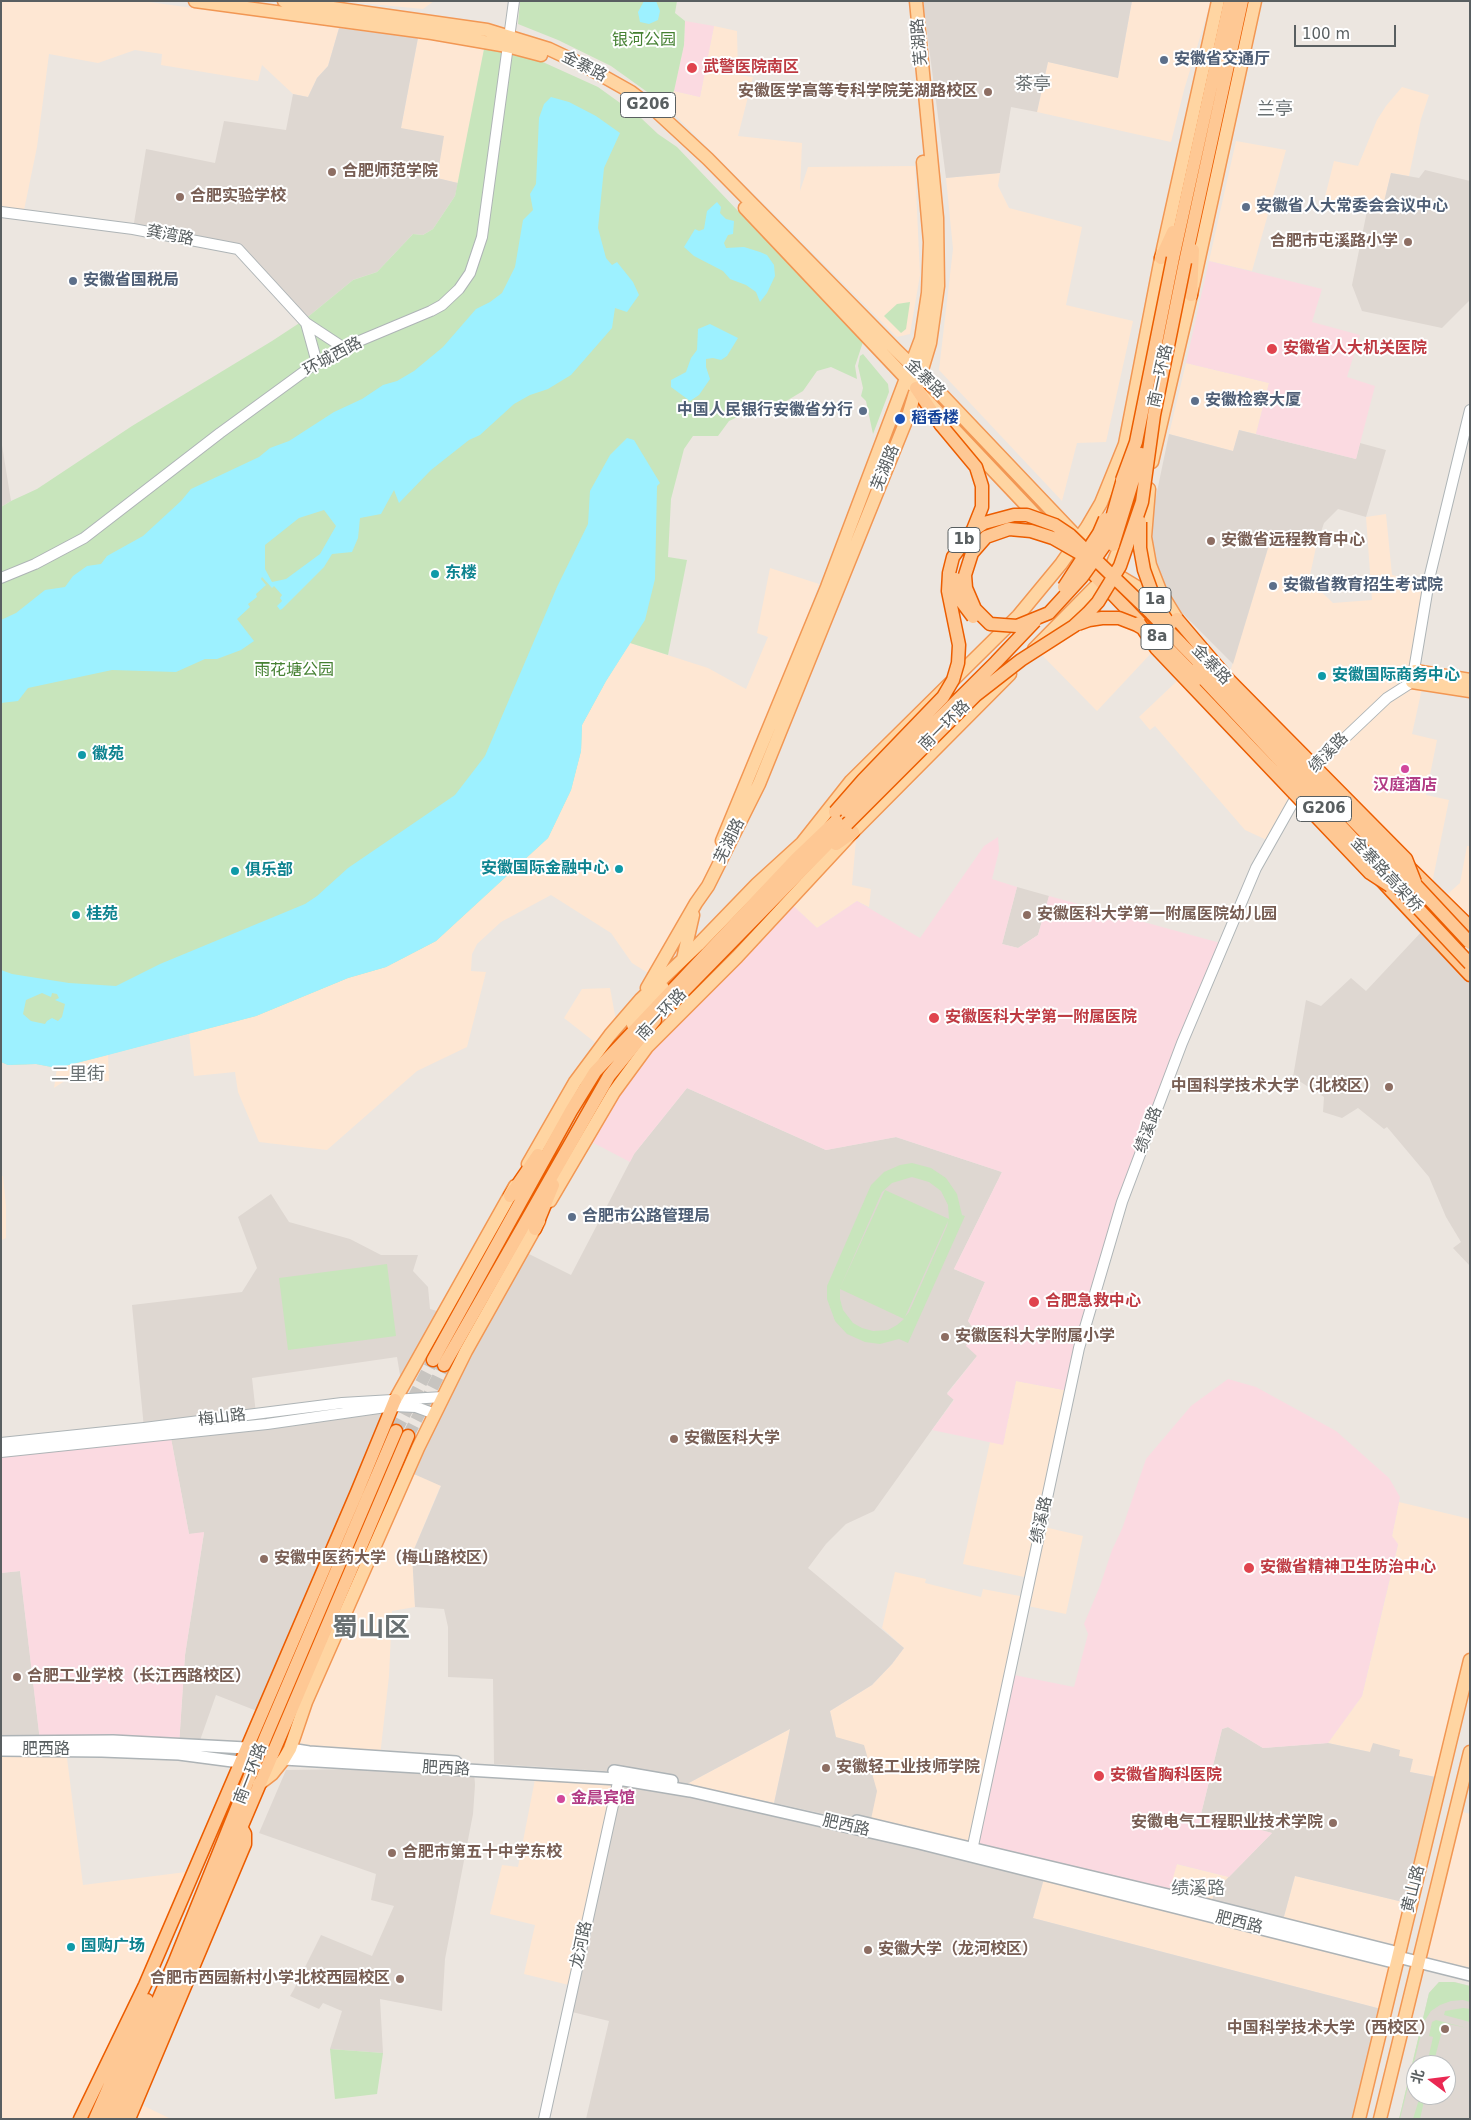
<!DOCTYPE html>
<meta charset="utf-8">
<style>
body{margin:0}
#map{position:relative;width:1471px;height:2120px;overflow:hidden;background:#ece6e0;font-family:"DejaVu Sans","Noto Sans SC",sans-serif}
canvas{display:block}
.frame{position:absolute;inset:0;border:2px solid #595f61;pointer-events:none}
.north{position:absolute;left:1406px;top:2055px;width:50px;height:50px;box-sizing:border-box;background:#fff;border:1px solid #bdbfc0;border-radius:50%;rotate:285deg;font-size:14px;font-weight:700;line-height:20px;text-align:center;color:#595f61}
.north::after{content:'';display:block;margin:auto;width:18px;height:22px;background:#ea2852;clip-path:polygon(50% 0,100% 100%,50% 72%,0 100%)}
.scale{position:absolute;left:1294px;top:25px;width:102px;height:22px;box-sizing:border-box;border:2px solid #595f61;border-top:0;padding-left:6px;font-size:15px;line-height:18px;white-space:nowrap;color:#595f61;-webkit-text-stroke:4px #fff;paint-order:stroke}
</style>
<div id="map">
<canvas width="1471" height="2120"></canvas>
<div class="frame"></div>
<div class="north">北</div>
<div class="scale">100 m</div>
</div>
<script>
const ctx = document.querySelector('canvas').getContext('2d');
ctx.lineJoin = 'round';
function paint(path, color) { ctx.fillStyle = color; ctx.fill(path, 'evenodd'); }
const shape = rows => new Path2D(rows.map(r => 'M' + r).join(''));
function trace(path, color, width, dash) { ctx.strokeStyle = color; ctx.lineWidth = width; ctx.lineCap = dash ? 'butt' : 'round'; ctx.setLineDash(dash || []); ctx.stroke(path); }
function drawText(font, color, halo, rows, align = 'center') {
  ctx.font = font + ' "DejaVu Sans","Noto Sans SC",sans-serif'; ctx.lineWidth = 4; ctx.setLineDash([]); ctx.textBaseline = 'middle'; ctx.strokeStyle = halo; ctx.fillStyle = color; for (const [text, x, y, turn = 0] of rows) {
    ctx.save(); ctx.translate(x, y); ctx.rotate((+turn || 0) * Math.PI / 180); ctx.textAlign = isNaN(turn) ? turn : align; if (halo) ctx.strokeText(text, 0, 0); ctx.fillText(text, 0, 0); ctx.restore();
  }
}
paint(shape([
 [1,1,142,1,339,28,328,66,317,78,308,97,293,94,262,65,258,81,161,65,162,54,135,50,98,63,49,54,37,147,23,215,1,212],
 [340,1,434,1,423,9],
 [1132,1,1211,1,1184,90,1171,142,1037,112,1048,62,1118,77],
 [714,26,737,31,738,75,753,77,738,136,802,143,800,191,808,167,915,166,920,275,910,334,897,337,664,104,674,91,700,97],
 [418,38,484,49,458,183,436,178,401,128],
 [1402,87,1429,95,1421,119,1409,176,1391,173,1381,214,1324,201,1334,161,1358,166,1377,120,1386,106],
 [1236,141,1286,150,1252,271,1209,261],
 [1000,173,998,186,1009,208,1082,227,1066,305,1133,321,1106,442,1077,443,1062,501,939,370,953,249,946,178],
 [1186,363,1269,383,1256,434,1239,430,1233,451,1169,434],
 [1386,514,1392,575,1428,584,1415,671,1423,684,1412,734,1437,740,1426,795,1449,800,1431,888,1227,682,1272,535,1316,547,1309,580,1333,603,1372,600,1366,517],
 [770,568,819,584,739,799,696,903,653,976,632,963,611,933,551,895,501,922,477,944,472,954,471,971,486,972,467,1047,417,1071,327,1150,259,1142,238,1092,235,1072,194,1076,189,1033,256,1016,348,978,386,967,436,941,548,838,571,790,581,751,582,725,606,681,630,643,708,668,746,689,768,637,757,633],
 [1119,614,1156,648,1097,711,1035,648],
 [1177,681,1233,741,1291,796,1271,842,1245,830,1155,726,1150,730,1139,717],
 [857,828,852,885,871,889,869,907,857,901,817,928,788,901],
 [1467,846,1470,846,1470,927,1442,899,1460,883],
 [610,988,617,1026,601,1047,564,1018,582,989],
 [108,1055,109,1081,77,1083,66,1080,54,1088,57,1068],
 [1,1176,3,1176,6,1206,6,1238,2,1240],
 [1016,1381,1069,1391,1040,1526,1083,1536,1066,1614,1023,1605,973,1847,870,1824,836,1737,830,1711,872,1685,892,1664,904,1648,882,1628,895,1572,926,1579,925,1583,981,1597,983,1589,1025,1597,1029,1578,963,1564,990,1442,1003,1444],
 [407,1471,441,1485,412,1554,415,1607,392,1611,389,1676,380,1756,290,1749],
 [1399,1502,1470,1519,1470,1660,1441,1778,1410,1772,1398,1756,1400,1750,1370,1752,1328,1743,1362,1696,1398,1545,1392,1536],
 [790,1729,774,1803,687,1784,767,1741],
 [1,1750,66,1750,83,1885,194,1871,80,2119,1,2119],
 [536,1774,618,1779,573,1986,524,1974,535,1925,490,1914,502,1865,518,1867],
 [1456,1810,1470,1814,1470,1975,1419,1963],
 [1176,1864,1229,1877,1214,1892,1211,1906,1168,1895],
 [1045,1875,1397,1963,1385,2010,1033,1918],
 [1295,1876,1411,1904,1399,1953,1282,1924],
 [142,2105,171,2119,134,2119]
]), '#fee7d3');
paint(shape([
 [923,1,1132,1,1118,78,1048,62,1037,112,1011,107,1000,173,946,178],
 [339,28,418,38,401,128,444,136,437,178,458,183,455,196,433,229,423,235,413,234,377,272,353,280,304,320,238,249,133,229,146,149,215,163,224,121,286,130,293,94,308,97,317,78,328,66],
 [1425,170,1470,181,1470,300,1442,328,1362,311,1352,285,1367,211,1381,214,1391,173,1419,178],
 [1239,430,1356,459,1360,443,1386,450,1366,517,1338,509,1324,523,1316,547,1272,535,1233,664,1172,603,1157,575,1149,530,1169,434,1233,451],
 [1,439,11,501,1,507],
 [1017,887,1049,896,1038,935,1018,948,1002,944],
 [1425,928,1470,975,1470,1266,1453,1248,1461,1242,1446,1217,1429,1177,1387,1127,1384,1129,1358,1108,1342,1118,1323,1112,1324,1097,1293,1077,1306,1000,1321,1006,1351,978,1366,991],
 [687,1088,826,1150,896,1137,1002,1172,954,1269,985,1282,968,1321,973,1328,977,1356,947,1393,954,1399,874,1511,846,1524,826,1544,808,1568,904,1648,892,1664,872,1685,830,1711,836,1737,864,1745,877,1791,870,1824,774,1803,790,1729,687,1784,620,1772,494,1764,493,1679,448,1677,448,1627,444,1609,415,1607,412,1554,441,1486,407,1471,523,1251,571,1275,634,1154],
 [271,1194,289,1222,350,1239,381,1255,418,1255,413,1271,428,1287,430,1309,444,1313,402,1387,397,1357,252,1378,256,1414,144,1428,132,1305,242,1292,257,1268,238,1217],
 [393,1406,262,1713,216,1695,198,1746,179,1745,185,1655,204,1533,189,1534,170,1433],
 [20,1571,40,1741,1,1742,1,1573],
 [1228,1727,1263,1748,1328,1743,1370,1752,1373,1743,1400,1750,1399,1756,1413,1759,1410,1772,1441,1778,1411,1904,1295,1876,1282,1924,1211,1906,1214,1892,1272,1833,1201,1814,1222,1729],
 [436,1768,474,1770,475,1785,473,1814,445,1959,442,2011,380,1999,383,2053,330,2049,342,2011,323,2003,319,2009,290,1996,293,1991,321,1935,372,1956,394,1906,371,1900,376,1874,259,1833,286,1770],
 [618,1779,1045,1875,1033,1918,1385,2010,1359,2119,586,2119,609,2021,568,2011],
 [1439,1982,1454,1982,1470,1986,1470,2119,1399,2119,1429,1993],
 [1416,2065,1446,2065,1446,2095,1416,2095]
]), '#ded7d1');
paint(shape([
 [685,21,714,26,700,97,674,91,684,45],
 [1209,261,1322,289,1312,322,1360,335,1347,377,1375,386,1356,459,1256,434,1269,383,1186,363],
 [998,837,999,851,992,879,1017,887,1002,944,1018,948,1038,935,1049,896,1224,944,1122,1202,1069,1391,1016,1381,1003,1445,932,1430,954,1400,947,1394,977,1356,966,1346,973,1328,968,1321,985,1282,954,1269,1002,1172,896,1137,826,1150,687,1088,634,1154,630,1162,586,1139,614,1092,788,901,817,928,857,901,920,938,984,846],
 [1228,1379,1256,1387,1336,1431,1389,1478,1400,1497,1392,1536,1398,1544,1362,1696,1328,1743,1263,1748,1228,1727,1222,1729,1201,1814,1272,1833,1229,1877,1177,1864,1168,1895,973,1847,1009,1674,1074,1687,1088,1634,1084,1624,1100,1586,1112,1550,1122,1529,1146,1459,1191,1406],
 [170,1433,189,1534,204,1532,185,1655,179,1745,40,1741,20,1571,1,1573,1,1452]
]), '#fbdae1');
paint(shape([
 [520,1,677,1,675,13,685,21,684,45,674,91,664,104,611,66,558,40,518,24],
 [484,49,534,58,598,87,641,118,658,134,677,147,863,342,855,366,857,379,831,367,817,371,803,391,783,403,756,408,729,421,718,436,693,436,684,449,671,499,668,557,687,560,668,655,630,643,606,681,582,725,581,751,571,790,548,838,436,941,386,967,348,978,256,1016,57,1068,36,1064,8,1065,1,1062,1,507,11,501,37,489,132,426,272,341,304,320,353,280,377,272,413,234,423,235,433,229,455,196],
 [910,302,906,329,901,333,884,316,897,304],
 [863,354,888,384,889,392,873,434,866,401,861,396,863,388,858,366,860,356],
 [912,1163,931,1168,946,1178,957,1194,962,1215,965,1216,908,1343,899,1339,880,1344,865,1342,847,1334,835,1321,827,1299,827,1286,871,1185,884,1172,900,1165],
 [912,1177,929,1182,941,1191,948,1205,949,1219,885,1190,840,1288,882,1192,892,1183],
 [948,1221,947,1226,909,1312,905,1317],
 [840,1290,840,1289,904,1319,897,1325,888,1330,873,1331,862,1328,853,1323,843,1310,840,1299],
 [387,1264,396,1336,288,1350,279,1278],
 [1439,1982,1454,1982,1470,1986,1470,2002,1463,2000,1451,2001,1440,2005,1431,2011,1424,2022,1400,2119,1399,2119,1429,1993],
 [1463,2008,1470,2009,1470,2022,1444,2015,1445,2011],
 [1436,2020,1467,2028,1444,2023,1433,2065,1421,2065,1421,2063,1427,2064,1433,2037,1429,2036,1432,2022],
 [330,2049,383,2053,377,2094,335,2099],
 [1420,2096,1425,2097,1420,2119,1413,2119]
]), '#c8e5bc');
paint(shape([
 [644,1,656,1,660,11,658,20,649,24,640,22,638,12],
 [551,97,569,102,596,116,620,133,604,168,598,228,606,258,612,265,617,262,633,282,639,295,627,312,615,308,612,328,571,375,548,389,530,395,514,404,480,435,469,440,431,470,399,503,394,490,381,514,360,518,358,538,352,552,332,554,324,567,282,609,280,610,277,606,282,601,280,598,282,595,274,586,272,588,262,577,261,579,266,585,256,594,257,597,248,604,250,607,237,619,254,641,241,650,217,659,205,659,176,672,112,670,28,688,18,701,1,703,1,620,16,613,45,590,65,587,73,576,87,566,101,564,107,556,143,536,181,501,191,489,259,457,270,448,289,441,334,412,362,399,383,385,397,381,414,371,443,347,476,309,490,302,502,293,515,267,523,220,533,210,530,194,536,184,539,118,544,104],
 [324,510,336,526,320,554,286,579,272,582,265,569,265,545,299,518],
 [717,202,721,207,720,213,726,219,734,221,733,234,728,235,724,243,726,248,744,247,760,252,767,255,774,265,775,276,767,293,760,302,756,292,746,285,730,279,723,271,694,256,684,247,695,229,699,231,704,229,707,211],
 [710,324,738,338,727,356,721,360,713,358,706,359,706,367,710,379,699,395,690,401,671,387,671,380,686,372,691,358,697,350,698,329],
 [627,438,634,440,660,483,657,486,655,579,645,620,606,681,582,725,581,751,571,790,548,838,436,941,386,967,348,978,256,1016,108,1055,57,1068,36,1064,8,1065,1,1062,1,970,12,974,69,983,116,986,160,964,305,904,317,896,348,868,455,795,485,756,557,587,588,524,590,491,610,455],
 [42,993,51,997,52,993,57,994,59,998,55,1000,65,1004,62,1017,58,1021,52,1018,47,1021,45,1024,31,1021,23,1014,26,1000]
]), '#9df1ff');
trace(shape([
 [396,1431,433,1360],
 [408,1436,444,1365]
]), '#c7c4c0', 12, [12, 6]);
const tertiary = shape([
 [1,212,133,229,238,249,306,323,344,348],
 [306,323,317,363],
 [1,578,35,564,84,538,220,433,309,368,345,347,431,311,442,305,459,289,470,273,482,237,514,1],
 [1310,771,1387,698,1412,682,1430,575,1470,410],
 [1,1443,144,1428,342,1403,443,1397],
 [1,1452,267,1424,393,1406,416,1407,435,1414],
 [971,1855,1079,1348,1122,1202,1182,1043,1256,868,1300,790],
 [544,2119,620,1773]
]);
const secondary = shape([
 [1,1742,113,1741,246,1748],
 [290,1749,309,1752,456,1762],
 [1,1750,102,1751,179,1754,240,1762],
 [284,1759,618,1779,690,1791,919,1843,1397,1963],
 [614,1771,672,1781],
 [857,1821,1168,1895,1399,1953],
 [1398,1957,1470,1975]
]);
const primary = shape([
 [195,1,432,33,507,46,541,55],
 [284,1,487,30,549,49,585,66,631,92,656,111,708,159,896,350,941,394,1075,535],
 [745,208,1042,522],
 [1152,462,1191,295,1255,1],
 [1149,489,1145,537,1150,565,1161,593,1177,619],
 [1112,572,1137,587,1193,646],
 [1034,649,1100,582,1110,570,1128,528],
 [1415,671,1470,680],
 [1412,682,1470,691],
 [722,841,827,587,921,339,928,293,930,242,923,162],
 [683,959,693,915],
 [647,988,696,903,708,886,759,784,908,416,930,343,938,286,937,218,916,1],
 [633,1025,663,988],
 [528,1164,575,1082,610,1035,641,999,698,945,757,884,802,843,851,781,1018,616,1061,564,1087,527,1101,503,1125,444,1161,258,1218,1],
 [550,1201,614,1092,647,1047,737,957,853,832,1010,674],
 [395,1400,515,1186],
 [259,1784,272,1774,284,1759,290,1749,306,1702,418,1448,466,1351,539,1221],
 [1359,2119,1470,1660],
 [1380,2119,1470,1752]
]);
const trunk = shape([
 [1161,258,1173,232],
 [1173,258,1230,1],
 [1185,262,1242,1],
 [1191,295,1193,250],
 [916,388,941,425],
 [1081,561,1145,628],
 [836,844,853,832],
 [1409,867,1470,927],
 [1381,880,1470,975],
 [672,1003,847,824],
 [510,1196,538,1155],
 [535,1229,553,1185],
 [433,1360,571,1111,595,1072,796,859,840,817],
 [444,1365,609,1076,655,1020],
 [80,2119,145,1985,357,1492,395,1400],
 [95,2119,147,2000],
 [107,2119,175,1961,266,1736,396,1431],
 [117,2119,408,1436],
 [129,2119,245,1844,245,1834,241,1827]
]);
trace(tertiary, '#aeb4b6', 12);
trace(secondary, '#adb3b6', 14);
trace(primary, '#f29753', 15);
trace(trunk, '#ec5d00', 15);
trace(tertiary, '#fff', 10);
trace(secondary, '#fff', 11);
trace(primary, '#ffd5a2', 12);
trace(trunk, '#fec894', 12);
const trunkBridge = shape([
 [941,425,976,467,982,486,982,507,972,532],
 [1122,480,1136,442,1173,258],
 [1140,522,1140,548,1144,570,1157,606,1170,625],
 [1113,545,1141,454],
 [1081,554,1053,538,1031,531,1009,529,986,537,972,553,965,575,966,588,975,609,990,624,1017,626,1049,613,1082,577,1104,546,1125,472],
 [956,579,961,601,973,617],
 [1064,587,1099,533,1105,519],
 [1177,619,1229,680,1406,859,1415,882],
 [1139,623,1156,648,1370,873,1390,886],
 [1078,624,1089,620,1102,618,1119,618,1137,625,1156,636,1198,679],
 [1195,670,1470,964],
 [846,811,996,662,1035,621],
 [835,812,863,780,943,697,953,680,958,663,959,645,948,591,949,573,953,557,972,531,984,523,1014,515,1027,515,1055,525,1070,535,1151,613,1416,885,1470,943],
 [847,824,976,695,1021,660,1074,626,1088,613,1098,602,1120,566,1142,502,1154,415,1185,262]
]);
trace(trunkBridge, '#ec5d00', 15, []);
trace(trunkBridge, '#fec894', 12);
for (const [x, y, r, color] of [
 [1164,60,5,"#5c6f8a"],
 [692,68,6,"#e0444e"],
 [988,92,5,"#8d6e63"],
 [332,172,5,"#8d6e63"],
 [180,197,5,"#8d6e63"],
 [1246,207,5,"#5c6f8a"],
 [1408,242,5,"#8d6e63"],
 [73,281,5,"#5c6f8a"],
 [1272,349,6,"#e0444e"],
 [1195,401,5,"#5c6f8a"],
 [863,411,5,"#5c6f8a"],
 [900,419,6,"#1a4fb4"],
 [1211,541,5,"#8d6e63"],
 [435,574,5,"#0f9aa8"],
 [1273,586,5,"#5c6f8a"],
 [1322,676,5,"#0f9aa8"],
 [82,755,5,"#0f9aa8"],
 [1405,769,5,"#d1479c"],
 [619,869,5,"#0f9aa8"],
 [235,871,5,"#0f9aa8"],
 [76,915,5,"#0f9aa8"],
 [1027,915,5,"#8d6e63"],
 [934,1018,6,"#e0444e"],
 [1389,1087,5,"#8d6e63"],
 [572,1217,5,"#5c6f8a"],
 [1034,1302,6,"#e0444e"],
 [945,1337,5,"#8d6e63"],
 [674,1439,5,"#8d6e63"],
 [264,1559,5,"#8d6e63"],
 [1249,1568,6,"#e0444e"],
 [17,1677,5,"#8d6e63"],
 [826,1768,5,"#8d6e63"],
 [1099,1776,6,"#e0444e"],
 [561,1799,5,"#d1479c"],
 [1333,1823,5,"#8d6e63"],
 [392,1853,5,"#8d6e63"],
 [71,1947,5,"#0f9aa8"],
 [868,1950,5,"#8d6e63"],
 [400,1979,5,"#8d6e63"],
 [1445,2029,5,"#8d6e63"]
]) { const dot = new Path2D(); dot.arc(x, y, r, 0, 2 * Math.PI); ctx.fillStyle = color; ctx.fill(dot); trace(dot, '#fff', 2); }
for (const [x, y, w] of [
 [648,105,55],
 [964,540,32],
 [1155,600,32],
 [1157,637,32],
 [1324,809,55]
]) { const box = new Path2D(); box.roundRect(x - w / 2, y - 12.5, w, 25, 4); ctx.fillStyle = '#fff'; ctx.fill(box); trace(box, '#595f61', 1); }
drawText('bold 15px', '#595f61', null, [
 ["G206",648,105],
 ["1b",964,540],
 ["1a",1155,600],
 ["8a",1157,637],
 ["G206",1324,809]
]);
drawText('16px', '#458032', '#fff', [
 ["银河公园",644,41],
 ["雨花塘公园",294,671]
]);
drawText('16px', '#595f61', '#fff', [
 ["芜湖路",920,42,-95],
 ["金寨路",584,67,27],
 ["龚湾路",170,236,11],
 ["环城西路",333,357,-28],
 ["南一环路",1161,376,-78],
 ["金寨路",925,379,44],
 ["芜湖路",886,468,-68],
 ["金寨路",1211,665,46],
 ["南一环路",945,726,-45],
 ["绩溪路",1329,753,-46],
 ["芜湖路",730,841,-64],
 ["金寨路高架桥",1386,875,47],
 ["南一环路",662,1015,-47],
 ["绩溪路",1149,1130,-69],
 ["梅山路",222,1418,-7],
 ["绩溪路",1042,1520,-77],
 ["肥西路",46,1750],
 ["肥西路",446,1769,3],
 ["南一环路",251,1774,-69],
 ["肥西路",846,1826,13],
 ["黄山路",1414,1889,-76],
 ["肥西路",1239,1923,14],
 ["龙河路",582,1945,-78]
]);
drawText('bold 16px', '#4e5e75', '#fff', [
 ["安徽省交通厅",1174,60],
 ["安徽省人大常委会会议中心",1256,207],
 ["安徽省国税局",83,281],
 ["安徽检察大厦",1205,401],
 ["中国人民银行安徽省分行",853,411,"right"],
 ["安徽省教育招生考试院",1283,586],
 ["合肥市公路管理局",582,1217]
], 'left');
drawText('bold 16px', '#be3a42', '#fff', [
 ["武警医院南区",703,68],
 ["安徽省人大机关医院",1283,349],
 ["安徽医科大学第一附属医院",945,1018],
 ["合肥急救中心",1045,1302],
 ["安徽省精神卫生防治中心",1260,1568],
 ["安徽省胸科医院",1110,1776]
], 'left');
drawText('bold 16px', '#785e54', '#fff', [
 ["安徽医学高等专科学院芜湖路校区",978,92,"right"],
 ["合肥师范学院",342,172],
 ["合肥实验学校",190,197],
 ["合肥市屯溪路小学",1398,242,"right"],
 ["安徽省远程教育中心",1221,541],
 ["安徽医科大学第一附属医院幼儿园",1037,915],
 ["中国科学技术大学（北校区）",1379,1087,"right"],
 ["安徽医科大学附属小学",955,1337],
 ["安徽医科大学",684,1439],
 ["安徽中医药大学（梅山路校区）",274,1559],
 ["合肥工业学校（长江西路校区）",27,1677],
 ["安徽轻工业技师学院",836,1768],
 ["安徽电气工程职业技术学院",1323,1823,"right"],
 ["合肥市第五十中学东校",402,1853],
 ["安徽大学（龙河校区）",878,1950],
 ["合肥市西园新村小学北校西园校区",390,1979,"right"],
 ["中国科学技术大学（西校区）",1435,2029,"right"]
], 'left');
drawText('bold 16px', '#164399', '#fff', [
 ["稻香楼",911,419]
], 'left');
drawText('bold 16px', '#0d838f', '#fff', [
 ["东楼",445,574],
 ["安徽国际商务中心",1332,676],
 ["徽苑",92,755],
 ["安徽国际金融中心",609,869,"right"],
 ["俱乐部",245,871],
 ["桂苑",86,915],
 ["国购广场",81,1947]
], 'left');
drawText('bold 16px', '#b23c85', '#fff', [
 ["汉庭酒店",1405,786],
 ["金晨宾馆",571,1799,"left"]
]);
drawText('18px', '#6a7173', '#fff', [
 ["茶亭",1033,85],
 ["兰亭",1275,110],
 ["二里街",78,1075],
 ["绩溪路",1198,1889]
]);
drawText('bold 26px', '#6a7173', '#fff', [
 ["蜀山区",371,1629]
]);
</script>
